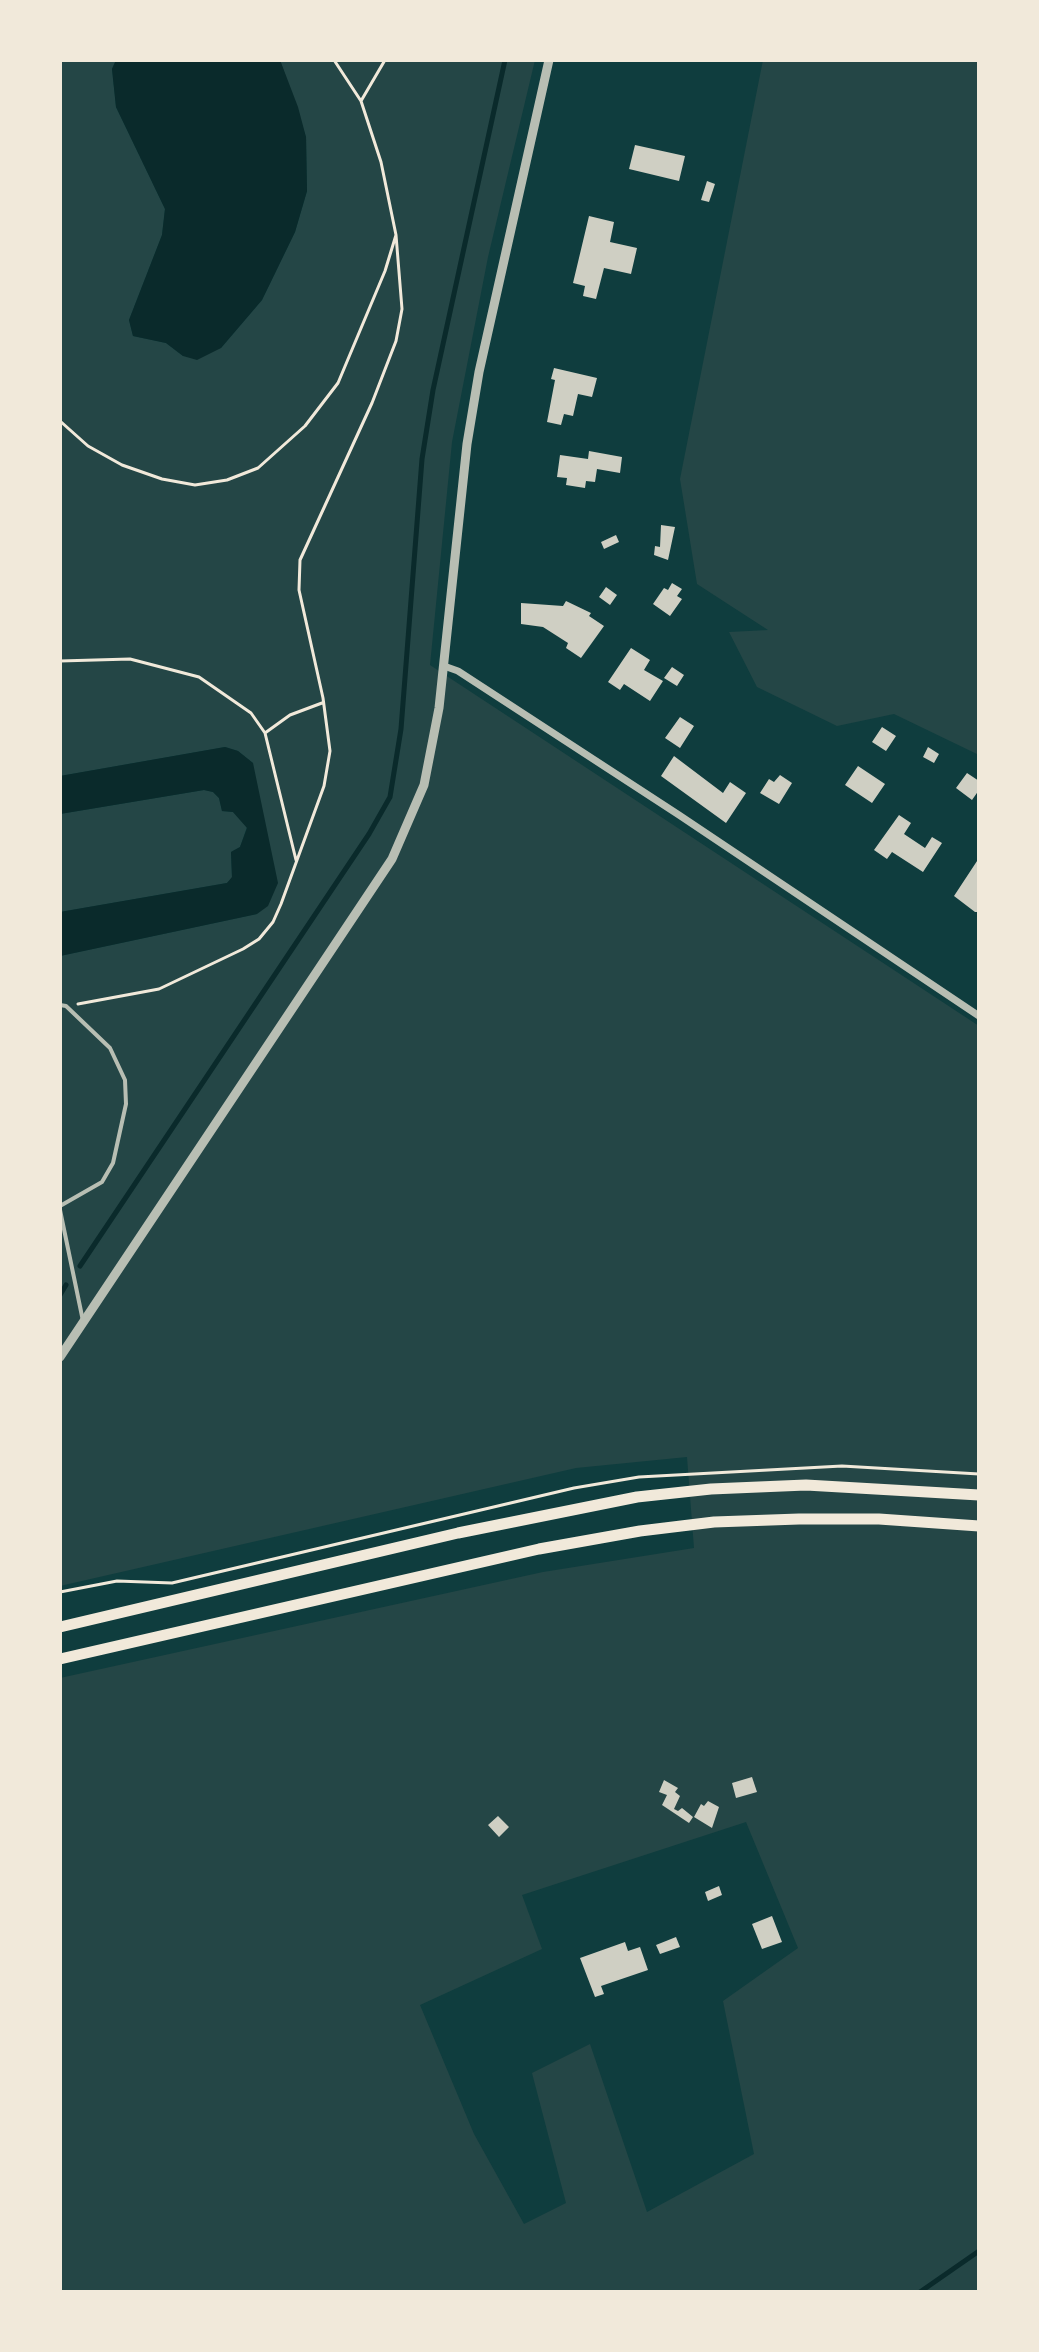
<!DOCTYPE html>
<style>
body{margin:0}
#map{position:relative;width:1039px;height:2352px;overflow:hidden;background:#0f3d3e;font-family:Poppins,sans-serif}
canvas{display:block}
.frame{position:absolute;inset:0;border:62px solid #f1e9da;pointer-events:none}
</style>
<div id="map">
<canvas width="1039" height="2352"></canvas>
<div class="frame"></div>
</div>
<script>
const ctx = document.querySelector('canvas').getContext('2d');
ctx.lineJoin = 'round';
function paint(path, color) { ctx.fillStyle = color; ctx.fill(path, 'evenodd'); }
const shape = rows => new Path2D(rows.map(r => 'M' + r).join(''));
function trace(path, color, width, dash) { ctx.strokeStyle = color; ctx.lineWidth = width; ctx.lineCap = dash ? 'butt' : 'round'; ctx.setLineDash(dash || []); ctx.stroke(path); }
paint(shape([
 [60,60,116,60,112,69,116,107,165,209,162,235,129,320,133,336,166,343,183,356,221,348,262,300,295,232,307,191,306,137,280,60,535,60,488,257,452,442,430,665,979,1026,979,2292,60,2292,60,1678,543,1572,694,1548,687,1457,576,1468,60,1586,60,956,257,914,253,763,238,751,225,747,60,776],
 [746,1822,798,1948,723,2001,754,2154,647,2212,590,2044,532,2073,566,2203,524,2224,474,2134,420,2005,542,1949,522,1895],
 [763,60,979,60,979,755,894,714,837,726,757,687,729,632,768,630,697,584,680,479],
 [204,790,213,792,219,798,222,811,233,812,247,827,240,847,231,852,232,878,227,883,60,912,60,814]
]), '#244646');
paint(shape([
 [116,60,280,60,298,107,306,137,307,191,295,232,262,300,221,348,197,360,183,356,166,343,133,336,129,320,162,235,165,209,116,107,112,69],
 [225,747,238,751,253,763,278,883,268,906,257,914,60,956,60,912,227,883,232,877,231,852,240,847,247,828,233,812,222,811,219,798,213,792,204,790,60,814,60,776]
]), '#0a2a2b');
trace(shape([
 [80,1266,369,834,390,797,401,729,422,459,433,390,505,60],
 [60,1295,66,1285],
 [920,2292,979,2251]
]), '#0a2a2b', 5);
paint(shape([
 [635,145,685,156,679,181,629,169],
 [707,181,715,184,709,202,701,200],
 [589,216,614,222,610,242,637,248,631,274,604,268,596,299,583,296,585,286,573,283],
 [554,368,597,378,592,397,578,394,573,416,564,414,561,425,547,422,555,380,551,379],
 [589,451,622,457,620,473,597,469,595,482,586,481,585,488,566,485,567,478,557,477,560,455,588,459],
 [661,525,675,527,668,560,654,555,655,546,660,547],
 [616,535,619,542,604,549,601,542],
 [672,583,682,589,677,596,682,599,670,616,653,604,664,588,668,590],
 [606,587,617,595,610,605,599,597],
 [566,601,591,613,589,616,604,626,581,658,566,648,568,643,543,627,521,624,521,603,563,606],
 [631,648,650,660,644,670,663,681,650,701,624,684,620,690,608,682],
 [672,667,684,675,677,686,664,678],
 [680,717,694,726,680,748,665,738],
 [882,727,896,736,886,751,872,742],
 [928,747,939,754,934,763,923,757],
 [674,756,723,793,730,782,746,793,726,823,661,776],
 [858,766,885,784,872,803,845,785],
 [967,773,979,781,979,790,972,800,956,788],
 [780,775,792,783,779,804,760,793,769,779,774,782],
 [899,815,911,823,904,834,925,848,932,837,942,843,923,872,892,852,887,859,874,850],
 [979,858,979,912,975,912,954,896],
 [752,1777,757,1792,736,1798,732,1783],
 [664,1780,678,1788,675,1792,680,1796,674,1809,678,1811,682,1808,693,1817,689,1823,662,1805,667,1795,659,1792],
 [708,1801,719,1807,712,1828,694,1817,701,1804,704,1806],
 [498,1816,509,1827,499,1837,488,1825],
 [719,1886,722,1895,708,1901,705,1892],
 [772,1916,782,1942,762,1949,752,1924],
 [676,1937,680,1947,660,1954,656,1945],
 [625,1942,628,1951,640,1947,648,1970,601,1986,604,1994,595,1997,580,1958]
]), '#cfcfc3');
trace(shape([
 [361,101,385,60],
 [60,421,88,446,122,465,162,479,195,485,227,480,258,468,305,426,338,383,385,271,396,235,381,162,361,101,334,60],
 [60,661,130,659,199,677,251,713,265,733],
 [296,860,265,733,290,715,322,703],
 [78,1004,159,989,243,949,259,939,273,922,281,904,324,786,330,751,323,698,299,590,300,560,372,403,396,341,402,309,396,235],
 [60,1592,117,1581,172,1583,574,1488,639,1477,842,1466,979,1474]
]), '#f1e9da', 3);
trace(shape([
 [60,1005,66,1006,110,1048,125,1080,126,1104,113,1163,102,1182,60,1206],
 [60,1210,83,1321]
]), '#b8beb3', 4);
trace(shape([
 [444,666,458,671,679,815,979,1016]
]), '#b8beb3', 7);
trace(shape([
 [60,1357,392,859,424,785,439,708,467,444,479,372,549,60]
]), '#b8beb3', 9);
trace(shape([
 [60,1627,458,1533,637,1497,711,1489,806,1485,979,1495],
 [60,1659,539,1549,640,1531,714,1522,799,1519,879,1519,979,1526]
]), '#f1e9da', 11);
</script>
